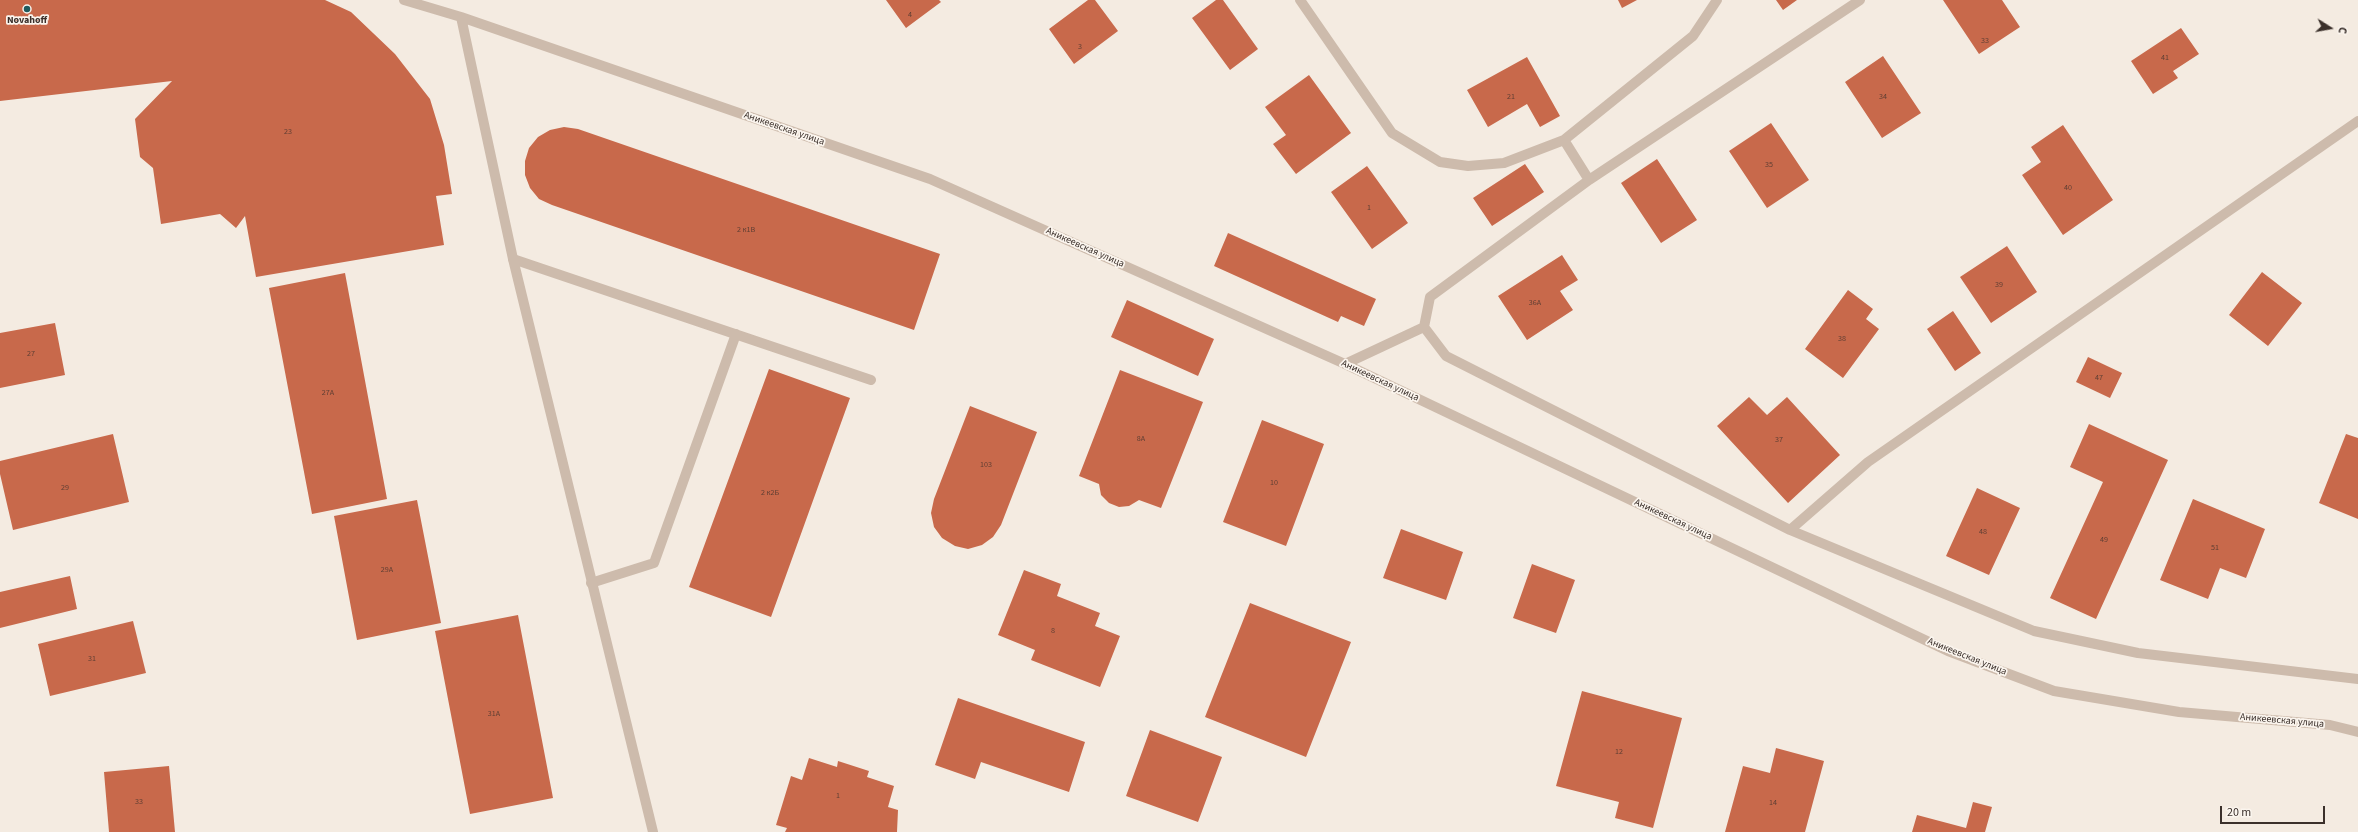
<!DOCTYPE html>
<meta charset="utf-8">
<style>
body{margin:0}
#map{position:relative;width:2358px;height:832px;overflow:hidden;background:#f4ebe1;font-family:"Source Sans 3",sans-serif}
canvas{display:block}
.north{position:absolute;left:2310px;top:8px;width:40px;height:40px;-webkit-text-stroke:3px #fbf5ee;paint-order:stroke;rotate:101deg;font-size:11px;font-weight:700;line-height:16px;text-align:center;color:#3b302b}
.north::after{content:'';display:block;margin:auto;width:14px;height:18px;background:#3b302b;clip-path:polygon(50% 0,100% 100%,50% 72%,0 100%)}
.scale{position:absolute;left:2220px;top:806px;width:105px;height:18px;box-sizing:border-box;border:2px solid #3b302b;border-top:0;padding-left:5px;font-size:12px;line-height:14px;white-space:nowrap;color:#3b302b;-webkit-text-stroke:3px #fbf5ee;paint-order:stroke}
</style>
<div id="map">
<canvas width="2358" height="832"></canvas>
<div class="north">С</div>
<div class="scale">20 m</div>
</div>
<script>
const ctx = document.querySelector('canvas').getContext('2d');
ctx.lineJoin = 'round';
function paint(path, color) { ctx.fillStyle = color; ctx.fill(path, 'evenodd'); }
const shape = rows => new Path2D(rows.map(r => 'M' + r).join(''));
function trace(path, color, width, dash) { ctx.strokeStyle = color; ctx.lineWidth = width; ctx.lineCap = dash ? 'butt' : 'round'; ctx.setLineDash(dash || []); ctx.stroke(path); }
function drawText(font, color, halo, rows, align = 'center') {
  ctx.font = font + ' "Source Sans 3",sans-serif'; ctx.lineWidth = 3.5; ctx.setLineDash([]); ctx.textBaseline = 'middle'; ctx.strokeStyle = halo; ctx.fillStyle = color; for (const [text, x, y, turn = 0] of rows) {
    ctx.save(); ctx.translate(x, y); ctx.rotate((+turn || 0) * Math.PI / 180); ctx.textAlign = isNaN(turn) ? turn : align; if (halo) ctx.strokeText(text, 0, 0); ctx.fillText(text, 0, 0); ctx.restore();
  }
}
paint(shape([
 [0,0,325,0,351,12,395,54,430,99,444,145,452,194,436,196,444,245,256,277,245,216,236,228,220,214,161,224,153,168,140,157,135,119,172,81,0,101],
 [886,0,939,0,941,2,906,28],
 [1088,0,1095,0,1118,31,1074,64,1049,29],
 [1216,0,1223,0,1258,49,1230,70,1192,18],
 [1618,0,1637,0,1622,8],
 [1776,0,1797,0,1783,10],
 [1943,0,2002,0,2020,27,1979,54],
 [2181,28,2199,54,2173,71,2178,78,2153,94,2131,61],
 [1883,56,1921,113,1882,138,1845,82],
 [1527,57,1560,116,1540,127,1527,104,1488,127,1467,90],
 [1309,75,1351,133,1296,174,1273,144,1286,135,1265,107],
 [1771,123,1809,180,1767,208,1729,151],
 [2063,125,2113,200,2063,235,2022,175,2041,162,2031,147],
 [564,127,578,129,940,254,914,330,552,205,539,199,530,188,525,175,525,161,529,148,538,137,550,130],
 [1657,159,1697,220,1661,243,1621,183],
 [1525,164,1544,192,1492,226,1473,198],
 [1367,166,1408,223,1372,249,1331,192],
 [1228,233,1376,299,1364,326,1341,316,1338,322,1214,266],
 [2007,246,2037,292,1991,323,1960,277],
 [1562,255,1578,280,1560,291,1573,310,1527,340,1498,296],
 [2262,272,2302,303,2268,346,2229,315],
 [345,273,387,499,312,514,269,288],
 [1848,290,1873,309,1866,319,1879,329,1843,378,1805,349],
 [1127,300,1214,339,1198,376,1111,337],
 [1953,311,1981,353,1955,371,1927,329],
 [55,323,65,375,0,388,0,333],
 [2088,357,2122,373,2110,398,2076,382],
 [769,369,850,398,771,617,689,587],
 [1120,370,1203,402,1161,508,1139,500,1129,506,1119,507,1109,503,1101,495,1099,484,1079,476],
 [1749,397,1767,415,1787,397,1840,455,1788,503,1717,426],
 [970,406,1037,432,1001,525,993,537,982,545,968,549,955,546,942,538,934,527,931,513,934,499],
 [1262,420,1324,444,1286,546,1223,522],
 [2089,424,2168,460,2096,619,2050,598,2103,482,2070,467],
 [113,434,129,502,13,530,0,474,0,461],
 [2346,434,2358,438,2358,519,2319,503],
 [1977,488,2020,508,1989,575,1946,556],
 [2193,499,2265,529,2246,578,2220,568,2208,599,2160,580],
 [417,500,441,623,357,640,334,516],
 [1401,529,1463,552,1446,600,1383,578],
 [1532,564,1575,580,1556,633,1513,618],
 [1024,570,1061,584,1057,596,1100,613,1095,626,1120,636,1100,687,1031,660,1035,650,998,635],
 [70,576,77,609,0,628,0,592],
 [1250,603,1351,642,1306,757,1205,717],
 [518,615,553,798,470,814,435,631],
 [133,621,146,673,50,696,38,644],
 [1582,691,1682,718,1653,828,1615,818,1619,802,1556,786],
 [958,698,1085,742,1069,792,981,762,975,779,935,765],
 [1150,730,1222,757,1198,822,1126,796],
 [1776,748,1824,761,1805,832,1725,832,1743,766,1770,773],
 [809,758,837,767,838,761,869,771,867,777,894,786,888,807,898,810,897,832,785,832,787,828,776,825,791,776,802,780],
 [169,766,175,832,109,832,104,772],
 [1973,802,1992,807,1985,832,1912,832,1917,815,1966,828]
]), '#c8694b');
trace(shape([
 [1300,0,1392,133,1440,162,1468,166,1504,163,1564,140,1589,180],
 [1564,140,1693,36,1717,0],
 [513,259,871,380],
 [1424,327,1430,297,1589,180,1860,0],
 [1345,364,1424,327,1446,356,1790,530,2034,631,2138,653,2358,679],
 [1790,530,1868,462,2358,121],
 [591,583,654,563,736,334]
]), '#cdbbac', 10);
trace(shape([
 [404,0,461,17,930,179,1345,364,1948,651,2054,691,2179,712,2330,725,2358,732],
 [461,17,513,259,653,832]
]), '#cdbbac', 10);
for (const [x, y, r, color] of [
 [27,9,4,"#1f5a5e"]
]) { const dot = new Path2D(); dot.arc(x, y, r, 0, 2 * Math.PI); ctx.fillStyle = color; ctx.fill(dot); trace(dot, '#fbf5ee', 1.5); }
drawText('8px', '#5e3e33', null, [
 ["4",910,15],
 ["33",1985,41],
 ["3",1080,47],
 ["41",2165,58],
 ["21",1511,97],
 ["34",1883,97],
 ["23",288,132],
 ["35",1769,165],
 ["40",2068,188],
 ["1",1369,208],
 ["2 к1В",746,230],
 ["39",1999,285],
 ["36А",1535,303],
 ["38",1842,339],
 ["27",31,354],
 ["47",2099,378],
 ["27А",328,393],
 ["8А",1141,439],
 ["37",1779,440],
 ["103",986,465],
 ["10",1274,483],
 ["29",65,488],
 ["2 к2Б",770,493],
 ["48",1983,532],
 ["49",2104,540],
 ["51",2215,548],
 ["29А",387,570],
 ["8",1053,631],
 ["31",92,659],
 ["31А",494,714],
 ["12",1619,752],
 ["1",838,796],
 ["33",139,802],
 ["14",1773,803]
]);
drawText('bold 10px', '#3b302b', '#fbf5ee', [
 ["Novahoff",27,21]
]);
drawText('10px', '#3b302b', '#fbf5ee', [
 ["Аникеевская улица",784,129,19],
 ["Аникеевская улица",1085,248,24],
 ["Аникеевская улица",1380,381,25],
 ["Аникеевская улица",1673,520,25],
 ["Аникеевская улица",1967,657,22],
 ["Аникеевская улица",2282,721,5]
]);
</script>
